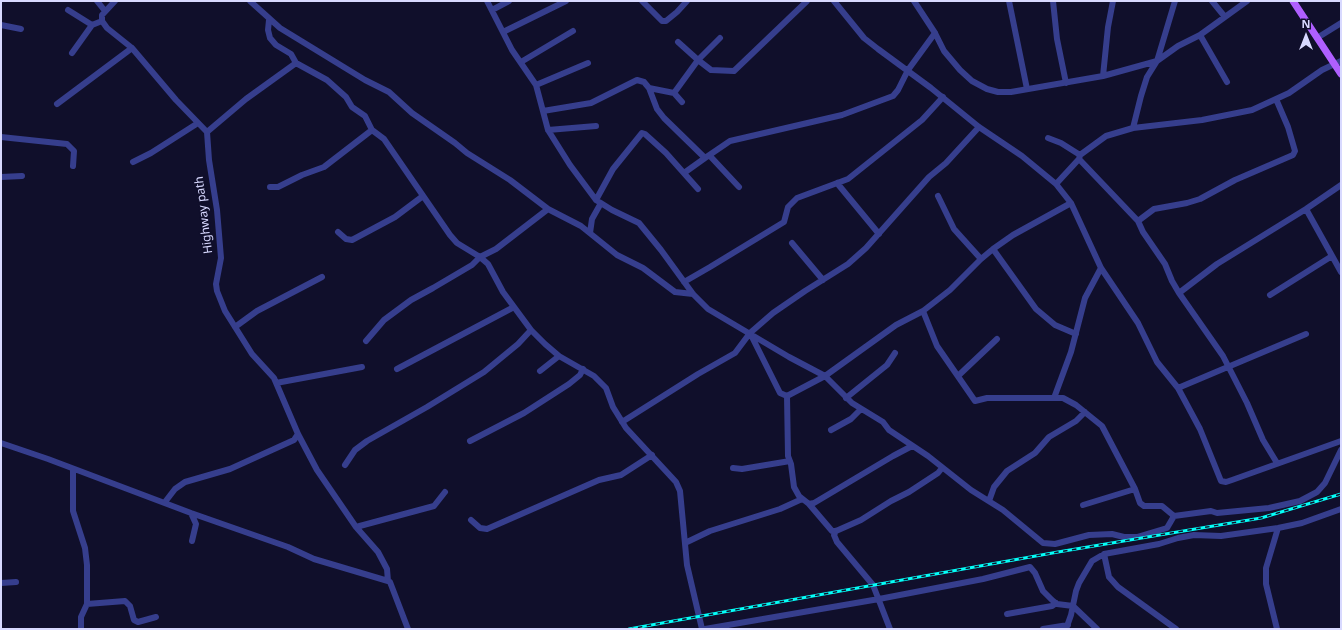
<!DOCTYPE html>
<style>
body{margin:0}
#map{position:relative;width:1342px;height:630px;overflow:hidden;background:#100f2b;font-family:"Noto Sans",sans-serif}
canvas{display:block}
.frame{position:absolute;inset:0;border:2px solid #d8d9ff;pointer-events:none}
.north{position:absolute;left:1286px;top:16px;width:40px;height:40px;-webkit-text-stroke:3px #100f2b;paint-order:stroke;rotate:0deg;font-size:11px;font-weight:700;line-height:16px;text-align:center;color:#d8d9ff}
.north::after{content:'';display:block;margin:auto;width:14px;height:18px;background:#d8d9ff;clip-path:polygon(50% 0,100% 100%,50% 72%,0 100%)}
</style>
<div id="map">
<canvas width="1342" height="630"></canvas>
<div class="frame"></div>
<div class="north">N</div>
</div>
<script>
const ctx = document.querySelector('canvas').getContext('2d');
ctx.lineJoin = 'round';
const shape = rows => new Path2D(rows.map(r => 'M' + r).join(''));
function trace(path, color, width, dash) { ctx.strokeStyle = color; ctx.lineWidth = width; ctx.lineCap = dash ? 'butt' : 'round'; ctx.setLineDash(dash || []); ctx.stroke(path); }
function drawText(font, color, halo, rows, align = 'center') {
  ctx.font = font + ' "Noto Sans",sans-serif'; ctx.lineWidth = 3.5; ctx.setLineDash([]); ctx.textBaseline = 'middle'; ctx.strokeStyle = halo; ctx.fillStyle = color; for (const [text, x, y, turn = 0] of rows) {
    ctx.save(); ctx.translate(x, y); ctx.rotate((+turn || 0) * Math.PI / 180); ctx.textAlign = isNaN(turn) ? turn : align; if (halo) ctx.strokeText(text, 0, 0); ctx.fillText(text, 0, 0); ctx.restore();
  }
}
trace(shape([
 [97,1,105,11],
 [115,1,102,15,102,21,107,28,132,48,176,100,207,132,209,160,217,210,221,258,216,284,217,291,225,311,252,354,274,378,298,434,317,470,356,527,378,552,387,569,388,581,390,582,408,629],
 [250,1,280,28,365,80,389,92,412,113,455,143,467,153,510,180,548,209,581,226,617,255,643,268,675,292,693,294],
 [487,1,512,50,536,85,548,130,570,165,596,200,612,210,639,223,661,250,693,294,708,309,789,357,825,376,852,403,883,422,889,430,928,456,971,490,1003,510,1043,543,1055,544,1089,535,1112,534,1124,537,1137,537,1167,528,1174,516,1211,511,1217,513,1269,508,1300,501,1317,492,1325,483,1341,450],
 [642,1,662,21,666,21,677,12,687,1],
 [834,1,864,38,878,49,931,88,979,127,1022,156,1056,184,1071,203,1101,268,1138,323,1157,362,1178,388,1200,429,1221,481,1226,482,1232,480,1341,441],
 [914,1,935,33,944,51,960,70,972,81,987,89,998,92,1011,92,1103,76,1157,61,1178,46,1200,35,1247,1],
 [1009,1,1027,89],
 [1053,1,1057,39,1066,83],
 [1212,1,1225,17],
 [68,10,92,25],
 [492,10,509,1],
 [269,20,268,30,270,38,276,45,291,54,296,63,327,80,346,97,352,107,365,116,372,130,384,139,450,235,457,243,480,257,488,264,503,292,531,330,545,344,559,356,594,376,606,388,613,407,626,428,676,482,680,491,687,565,702,629],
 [1,25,21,29],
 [503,32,566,1],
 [1200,35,1227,82],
 [720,38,698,60,711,70,734,71,807,1],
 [1317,38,1341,23],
 [72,53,92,25,102,21],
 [521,62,573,31],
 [1103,76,1108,27,1113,1],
 [536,85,588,63],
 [649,88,674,93,682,102],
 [674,93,698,60,678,42],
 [57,104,132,48],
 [543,111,591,103,637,80,644,82,649,88,657,109,664,118,705,158,730,141,842,115,893,96,898,90,908,70,935,33],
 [1133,128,1141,96,1147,77,1157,61,1175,1],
 [548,130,596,126],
 [207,132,246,99,296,63],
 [1,137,67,144,74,151,73,166],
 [1048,138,1061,143,1080,155],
 [710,156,739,187],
 [1079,159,1138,221,1143,232,1165,264,1172,281,1179,293,1223,356,1247,403,1263,440,1277,463],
 [133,162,151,153,198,123],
 [684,173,705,158],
 [1,177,22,176],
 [837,183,879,234],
 [1056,184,1079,159,1080,155,1106,136,1133,128,1202,120,1252,110,1289,93,1322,70,1341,61],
 [270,187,278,187,302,175,324,167,372,130],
 [938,196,954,229,981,259],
 [596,200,613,169,642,133,645,134,666,153,698,189],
 [1306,209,1341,272],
 [1138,221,1154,209,1187,203,1200,199,1235,180,1293,155,1295,151,1288,127,1276,99],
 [338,232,346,239,352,240,395,217,423,196],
 [590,233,592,219,601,203],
 [792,243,823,280],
 [993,249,1036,309,1055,325,1076,334],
 [684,282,710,267,784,222,788,207,797,198,848,179,922,120,943,97],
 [1179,293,1217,264,1306,209,1341,185],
 [1270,295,1332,256],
 [923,311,937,346,975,401,987,398,1063,398,1076,405,1102,426,1135,489,1140,503,1144,506,1162,506,1174,516],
 [235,327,257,311,322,277],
 [750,333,780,393,787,396,825,376,896,325,923,311,950,290,981,259,993,249,1013,235,1071,203],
 [366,341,384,320,411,300,433,288,472,265,480,257,496,249,548,209],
 [397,369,514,307],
 [540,371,559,356],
 [959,375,997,339],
 [276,383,362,367],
 [1178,388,1306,334],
 [787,396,788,456,791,464,794,487,799,496,809,504,832,531,836,531,861,520,891,501,909,492,938,473,942,468],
 [846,398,887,365,895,353],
 [1054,398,1071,352,1085,298,1101,268],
 [622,422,698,374,735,353,750,333,773,313,805,291,848,264,866,248,929,177,946,163,979,127],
 [831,430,851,419,861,409],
 [470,441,524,413,569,384,580,375,583,369],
 [1,443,48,459,191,513,288,547,314,559,388,581],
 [345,465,355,450,367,441,427,407,484,372,518,344,531,330],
 [733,468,742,469,790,461],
 [73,469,73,511,85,548,87,565,87,604,81,617,81,629],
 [989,501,994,487,1007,471,1035,453,1049,437,1076,421,1085,412],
 [165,502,175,489,185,482,230,469,294,440,298,434],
 [809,504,814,503,893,456,912,446],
 [1083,505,1135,489],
 [191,513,196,524,192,541],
 [471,520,480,528,487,529,599,480,621,475,652,455],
 [356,527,434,506,445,492],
 [836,531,834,535,837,542,873,585,890,629],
 [685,543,710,531,780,509,802,499],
 [1104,554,1109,577,1118,587,1176,629],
 [1,583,16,582],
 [87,604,125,601,130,606,134,620,138,622,156,617],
 [1007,614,1052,606,1056,603],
 [705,629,879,599,983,579,1030,567,1035,573,1043,591,1052,600,1057,604,1073,606,1097,629],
 [1043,629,1068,625],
 [1066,629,1071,615,1076,591,1079,583,1092,561,1104,554,1159,544,1178,538,1194,535,1221,536,1278,528,1302,523,1341,509],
 [1277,629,1266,584,1266,568,1278,528]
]), '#363e8d', 6);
trace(shape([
 [1293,1,1341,74]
]), '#af5fff', 7);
const rail = shape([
 [629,629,1058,552,1261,518,1341,494]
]);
trace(rail, '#04fff8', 3);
trace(rail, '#100f2b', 1.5, [4.5]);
drawText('12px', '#d8d9ff', '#100f2b', [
 ["Highway path",204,215,-97]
]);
</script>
